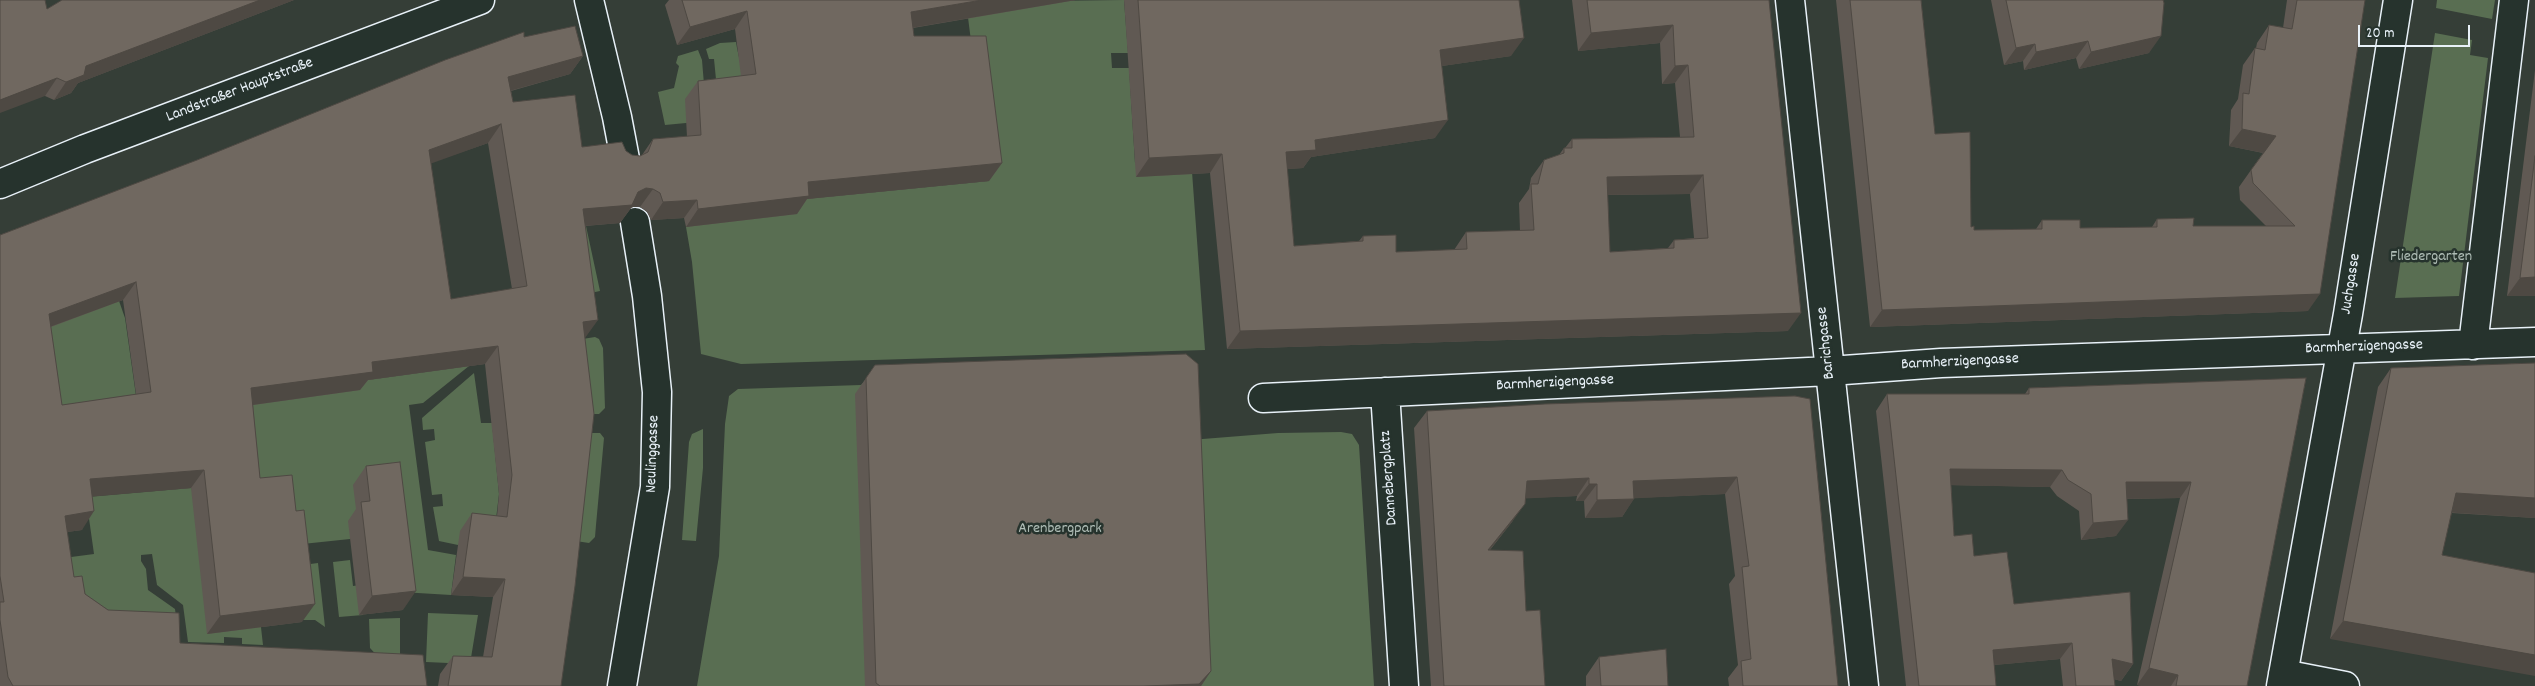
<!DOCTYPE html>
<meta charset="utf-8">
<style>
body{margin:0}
#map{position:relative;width:2535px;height:686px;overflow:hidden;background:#353e37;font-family:Dekko,sans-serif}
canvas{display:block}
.scale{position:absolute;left:2358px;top:25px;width:112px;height:22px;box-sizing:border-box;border:2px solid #e8f1f8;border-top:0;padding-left:6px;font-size:15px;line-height:18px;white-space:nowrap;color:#e8f1f8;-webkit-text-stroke:4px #26332d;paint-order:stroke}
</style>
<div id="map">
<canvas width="2535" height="686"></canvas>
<div class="scale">20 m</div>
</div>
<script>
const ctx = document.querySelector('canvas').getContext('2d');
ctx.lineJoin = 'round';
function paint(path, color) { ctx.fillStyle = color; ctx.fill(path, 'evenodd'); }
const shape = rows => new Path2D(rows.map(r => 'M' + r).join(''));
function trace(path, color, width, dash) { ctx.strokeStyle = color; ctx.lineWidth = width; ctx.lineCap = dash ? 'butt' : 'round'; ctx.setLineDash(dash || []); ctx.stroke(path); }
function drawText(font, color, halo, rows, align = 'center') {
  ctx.font = font + ' Dekko,sans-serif'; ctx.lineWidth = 5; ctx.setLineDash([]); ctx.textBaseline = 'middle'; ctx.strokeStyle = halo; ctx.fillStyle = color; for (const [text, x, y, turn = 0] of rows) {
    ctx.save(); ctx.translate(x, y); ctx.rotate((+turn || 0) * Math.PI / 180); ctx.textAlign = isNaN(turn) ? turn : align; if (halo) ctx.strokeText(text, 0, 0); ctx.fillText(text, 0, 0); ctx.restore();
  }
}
paint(shape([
 [1124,0,1128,53,1111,53,1112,68,1129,68,1135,163,1191,158,1205,350,741,364,701,354,692,262,686,227,795,200,989,181,966,2],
 [2437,0,2495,0,2492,19,2436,8],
 [2435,33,2472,40,2470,55,2488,58,2459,296,2395,298],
 [736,42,737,48,752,118,719,110,714,59,709,59,706,49,720,43],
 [698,50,702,60,707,121,665,125,658,92,674,88,679,66,676,63,678,56],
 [586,226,600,291,581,295,570,228],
 [118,298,125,318,138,410,41,436,24,327],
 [595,337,599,339,603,348,605,408,599,414,579,414,570,341],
 [469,366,423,403,409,405,428,550,456,555,451,595,401,592,357,520,350,539,293,545,247,497,237,398],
 [474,373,481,423,492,423,499,494,494,536,458,545,439,541,433,507,443,506,442,494,432,495,425,442,435,440,434,429,423,430,422,418],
 [865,381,1190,440,1278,433,1341,432,1352,434,1359,445,1374,686,697,686,719,556,725,424,729,396,738,389,861,385],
 [703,429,703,468,696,541,682,540,689,442,692,434],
 [582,433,600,433,604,438,596,525,595,537,589,543,569,540],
 [191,488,256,583,263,645,242,644,242,638,224,637,224,643,188,642,183,605,157,585,152,554,141,555,141,561,146,569,148,590,175,609,177,624,104,621,56,559,94,554,86,497],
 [350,560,353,586,360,585,363,615,339,617,333,562],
 [318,563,325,627,315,620,299,620,295,566],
 [428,613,478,615,470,664,426,662],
 [400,618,400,655,382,661,370,648,369,619]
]), '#596e52');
const minor = shape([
 [1790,0,1864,686],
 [2473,345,2514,0],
 [1385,392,1404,686],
 [1263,398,1830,371,1941,363,2535,342],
 [2283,674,2345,686],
 [2281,686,2348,314,2398,0]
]);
const tertiary = shape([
 [589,0,617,117,625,159],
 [622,686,655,487,657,392,647,296,635,222]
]);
const secondary = shape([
 [0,184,85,149,480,0]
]);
trace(minor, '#e8f1f8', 31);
trace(tertiary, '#e8f1f8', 31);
trace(secondary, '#e8f1f8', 31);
trace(minor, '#26332d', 28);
trace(tertiary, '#26332d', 28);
trace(secondary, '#26332d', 28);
paint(shape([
 [62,0,294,0,78,83,71,93,54,100,45,96,47,9],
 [669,0,1076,0,913,28,914,36,1002,163,989,181,807,199,797,214,686,227,684,218,651,220,647,212,640,207,633,207,631,208,620,223,585,226,585,338,561,686,438,686,440,674,453,656,483,657,493,597,451,595,460,531,472,513,497,516,499,494,485,364,368,380,360,390,253,405,260,478,302,622,207,634,191,488,92,496,82,530,67,532,74,577,85,594,108,610,180,643,427,686,0,686,0,235,524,37,583,56,570,74,511,91,513,102,582,147,626,151,632,155,640,156,642,155,653,139,687,137,685,99,698,81,741,76,735,29,677,45,665,5],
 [488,143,512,289,451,299,430,163],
 [123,300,136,394,62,405,51,327],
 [1124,0,1519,0,1511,56,1442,66,1435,138,1311,157,1303,168,1287,169,1294,246,1359,241,1363,236,1396,252,1454,250,1466,232,1520,231,1519,203,1529,189,1531,178,1544,160,1559,155,1564,148,1565,148,1572,139,1680,137,1675,83,1662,84,1660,43,1578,51,1572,0,1769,0,1788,331,1227,349,1210,173,1136,177],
 [1690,194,1694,238,1674,240,1668,248,1610,252,1607,195],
 [1836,0,1921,0,1935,134,1971,227,1974,230,2036,229,2042,220,2080,228,2152,227,2157,219,2193,226,2266,226,2240,200,2239,187,2263,153,2229,146,2231,110,2238,99,2243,65,2255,48,2256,48,2257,43,2269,25,2283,28,2287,0,2365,0,2308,311,1870,327],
 [1991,0,2163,0,2149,53,2079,69,2076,58,2024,70,2023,61,2004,65],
 [2535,70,2535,296,2507,296],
 [2535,363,2535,518,2452,513,2330,639,2378,387,2391,368],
 [875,365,1211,671,1201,686,865,686,855,394],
 [2306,378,2247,686,2143,686,2137,685,2180,498,2127,499,2116,536,2081,540,2079,511,2057,496,2050,487,1951,485,1954,536,1974,556,2014,604,2133,664,2121,681,2114,679,2115,686,2063,686,2060,659,1994,665,1996,686,1906,686,1876,411,1887,394,2025,394,2029,388],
 [1795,396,1838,686,1729,686,1728,678,1738,665,1729,584,1735,576,1725,494,1634,498,1622,517,1585,518,1584,501,1576,501,1577,496,1525,498,1512,522,1490,550,1526,611,1545,686,1431,686,1414,428,1427,411],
 [366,466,403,610,359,615,348,521,356,509,353,485],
 [1599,657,1668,686,1586,686,1586,676]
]), '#605953');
paint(shape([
 [260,0,294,0,78,83,71,93,54,100,66,82,86,66],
 [982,0,1076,0,899,30,911,12],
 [747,11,735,29,677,45,690,27],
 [1673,25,1660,43,1578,51,1591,33],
 [2161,36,2149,53,2079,69,2091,52],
 [1524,38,1511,56,1428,68,1440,50],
 [2088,41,2076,58,2024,70,2036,52],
 [2035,44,2023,61,2004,65,2016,48],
 [583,56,570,74,495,95,508,77],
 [1688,65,1675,83,1662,84,1675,66],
 [57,78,45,96,0,113,0,100],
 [1448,120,1435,138,1311,157,1303,168,1273,170,1286,152,1315,140],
 [501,124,488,143,416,169,429,150],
 [2242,129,2276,136,2264,153,2229,146],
 [1222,154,1210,173,1136,177,1149,158],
 [1002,163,989,181,807,199,797,214,686,227,698,209,808,182],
 [1703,175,1690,194,1594,195,1607,177],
 [646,188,653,189,640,207,633,207,631,208,620,223,570,227,583,209,638,192],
 [697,200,684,218,651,220,663,202],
 [2535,277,2535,296,2507,296,2520,278],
 [136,282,123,300,36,332,49,314],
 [2320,294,2308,311,1870,327,1882,310],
 [1801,313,1788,331,1227,349,1240,331],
 [598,320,585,338,570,341,583,322],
 [498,346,485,364,368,380,360,390,238,407,251,388,372,362],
 [1950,469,2062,470,2050,487,1939,485],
 [204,470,191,488,77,498,90,479],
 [1737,477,1725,494,1621,499,1633,481],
 [1589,478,1577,496,1515,499,1527,481],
 [2126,482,2191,482,2180,498,2115,499],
 [1589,484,1597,484,1584,501,1576,501],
 [2456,493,2535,498,2535,518,2443,512],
 [1634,499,1622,517,1585,518,1597,500],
 [1525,504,1512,522,1476,567,1488,550],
 [94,511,82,530,52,534,65,516],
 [2128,520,2116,536,2081,540,2093,523],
 [463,577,505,579,493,597,451,595],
 [416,591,403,610,359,615,372,596],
 [315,604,302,622,207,634,220,616],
 [2343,621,2535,655,2535,676,2330,639],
 [2072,643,2060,659,1982,666,1993,650],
 [2112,659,2133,664,2121,681,2100,675],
 [2149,668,2178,675,2171,686,2143,686,2137,685],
 [1211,671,1201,686,1144,686]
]), '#4e4943');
const building = shape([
 [0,0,45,0,47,9,62,0,260,0,86,66,84,75,66,82,57,78,0,100,0,0],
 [682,0,982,0,911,12,914,36,986,36,1002,163,808,182,809,196,698,209,697,200,663,202,660,193,653,189,646,188,638,192,632,205,583,209,598,320,583,322,594,414,575,586,561,686,448,686,453,656,492,657,505,579,463,577,472,513,507,517,512,475,498,346,372,362,373,372,251,388,260,478,292,475,296,511,304,510,315,604,220,616,204,470,90,479,94,511,65,516,74,577,82,576,85,594,108,610,179,613,180,643,423,655,427,686,13,686,8,677,0,620,0,602,4,602,0,576,0,235,197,160,445,60,524,32,524,37,575,26,583,56,508,77,513,102,575,95,582,147,622,142,626,151,632,155,640,156,648,152,653,139,701,135,698,81,756,74,747,11,690,27,682,0],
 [501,124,527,286,451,299,429,150,501,124],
 [136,282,151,392,62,405,49,314,136,282],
 [1138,0,1519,0,1524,38,1440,50,1448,120,1315,140,1316,150,1286,152,1294,246,1363,241,1363,236,1396,235,1396,252,1467,249,1466,232,1534,230,1531,184,1538,184,1544,160,1564,153,1564,148,1572,148,1572,139,1694,137,1688,65,1675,66,1673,25,1591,33,1587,0,1769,0,1801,313,1240,331,1222,154,1149,158,1138,0],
 [1703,175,1708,238,1674,240,1674,248,1610,252,1607,177,1703,175],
 [1850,0,1921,0,1935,134,1970,132,1971,227,1974,226,1974,230,2042,229,2042,220,2080,220,2080,228,2157,227,2157,219,2194,218,2193,226,2295,226,2253,183,2251,170,2276,136,2242,129,2243,93,2249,94,2255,48,2265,50,2269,25,2292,29,2297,0,2365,0,2320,294,1882,310,1850,0],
 [2006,0,2163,0,2164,3,2161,36,2091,52,2088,41,2036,52,2035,44,2016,48,2006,0],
 [2535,156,2535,277,2520,278,2535,156],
 [1186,354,1198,364,1211,671,1199,684,1144,686,880,686,876,683,866,378,875,365,1186,354],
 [2535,363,2535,498,2456,493,2442,555,2535,573,2535,655,2343,621,2391,368,2535,363],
 [2306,378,2247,686,2176,686,2178,675,2149,668,2191,482,2126,482,2128,520,2093,523,2091,494,2068,480,2062,470,1950,469,1954,536,1972,534,1974,556,2007,552,2014,604,2130,592,2133,664,2112,659,2115,686,2076,686,2072,643,1993,650,1996,686,1919,686,1887,394,2029,394,2029,388,2306,378],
 [1795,396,1810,399,1838,686,1743,686,1741,661,1751,659,1742,567,1749,566,1737,477,1633,481,1634,499,1597,500,1597,484,1589,484,1589,478,1527,481,1525,504,1488,550,1523,551,1526,611,1540,610,1545,686,1444,686,1427,411,1545,404,1795,396],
 [400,462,416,591,372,596,361,502,370,501,366,466,400,462],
 [1666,649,1668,686,1601,686,1599,657,1666,649]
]);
paint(building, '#706860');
trace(building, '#4e4943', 1);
drawText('16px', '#e8f1f8', '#26332d', [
 ["Landstraßer Hauptstraße",240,91,-21],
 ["Juchgasse",2352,284,-81],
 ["Barichgasse",1827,343,-96],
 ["Barmherzigengasse",2364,348,-2],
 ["Barmherzigengasse",1960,363,-3],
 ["Barmherzigengasse",1555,384,-3],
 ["Neulinggasse",654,454,-88],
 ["Dannebergplatz",1390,478,-94]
]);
drawText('16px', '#afbdb6', '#26332d', [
 ["Fliedergarten",2431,258],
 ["Arenbergpark",1060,530]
]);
</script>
